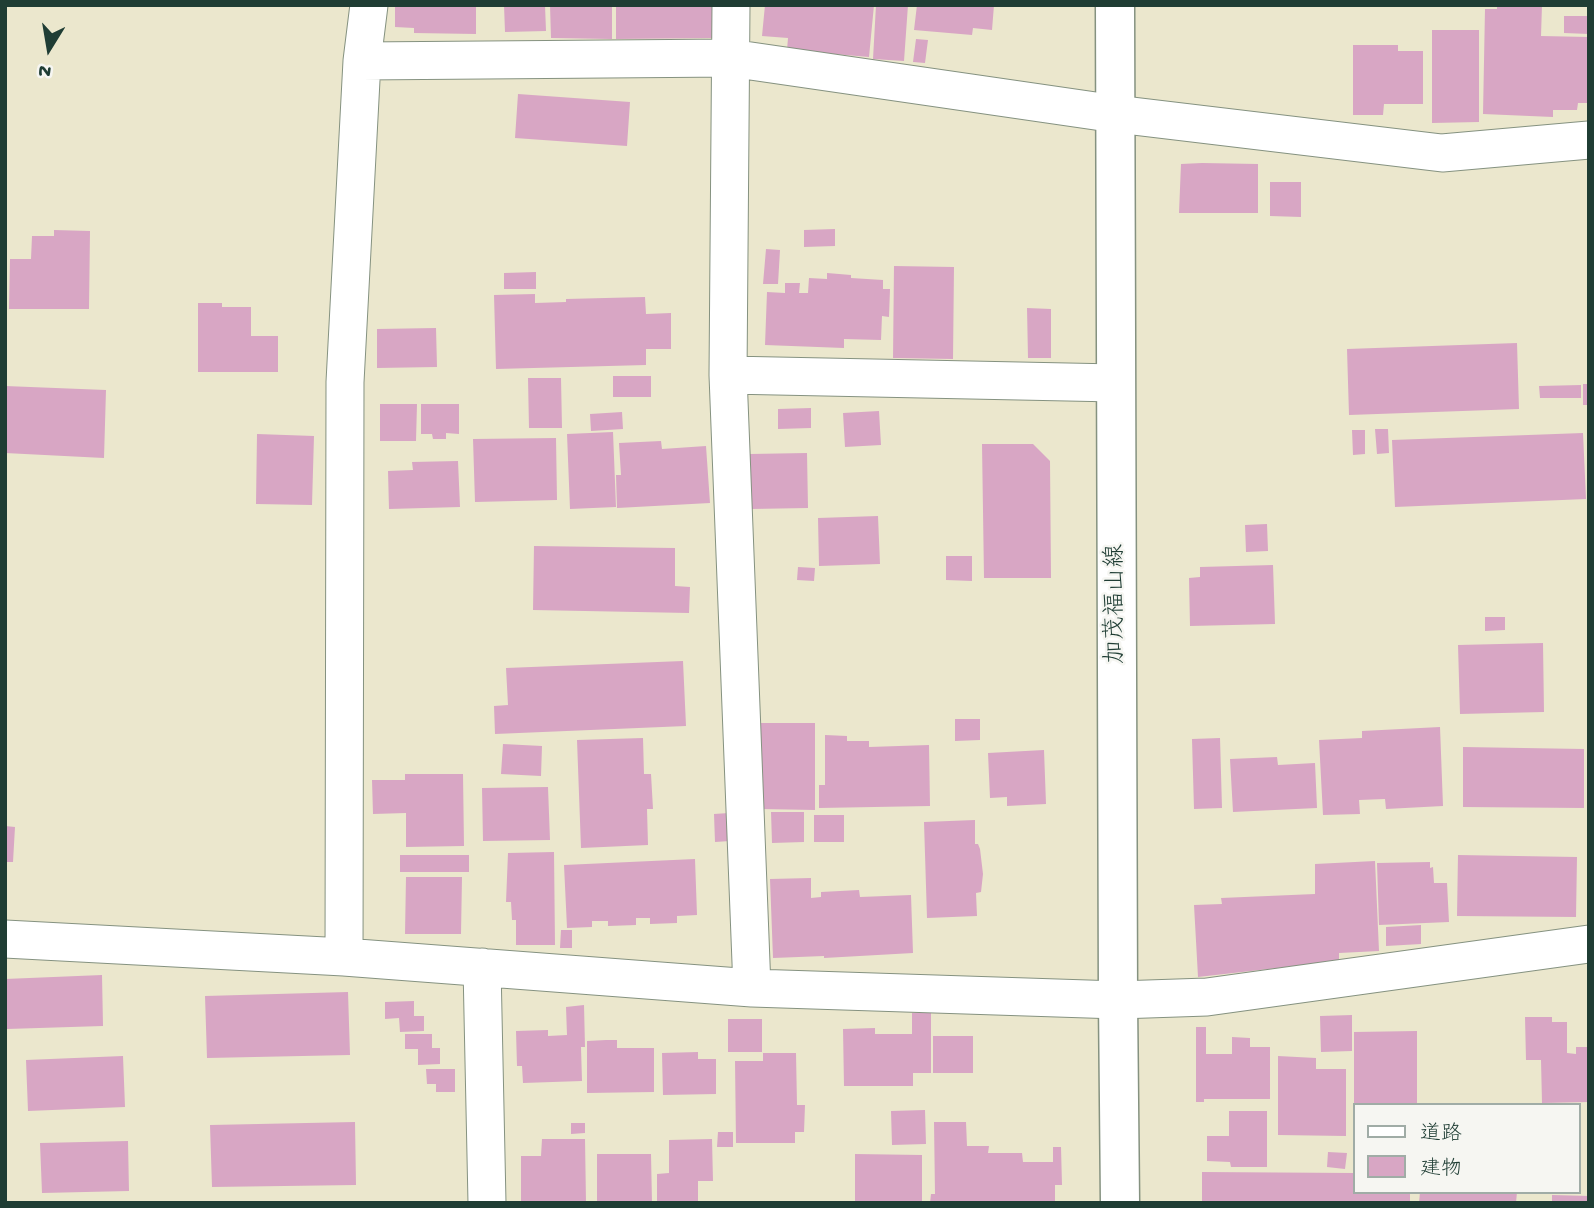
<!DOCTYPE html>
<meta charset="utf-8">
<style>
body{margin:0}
#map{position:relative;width:1594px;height:1208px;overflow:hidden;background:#ebe7cd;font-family:"Gochi Hand","Klee One",sans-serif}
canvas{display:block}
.frame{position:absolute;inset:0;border:7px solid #1f3d34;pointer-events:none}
.legend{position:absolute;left:1353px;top:1103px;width:228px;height:91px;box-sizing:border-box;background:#f6f6f2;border:2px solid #a0aca6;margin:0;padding:9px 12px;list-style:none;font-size:21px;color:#1f3d34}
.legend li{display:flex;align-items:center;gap:14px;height:35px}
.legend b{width:35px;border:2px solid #a0aca6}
.north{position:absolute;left:14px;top:14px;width:70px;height:70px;-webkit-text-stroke:5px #f6f6f2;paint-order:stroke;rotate:191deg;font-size:19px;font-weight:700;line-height:28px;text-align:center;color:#1f3d34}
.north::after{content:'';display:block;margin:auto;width:24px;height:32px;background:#1f3d34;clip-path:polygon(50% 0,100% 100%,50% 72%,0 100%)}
</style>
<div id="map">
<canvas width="1594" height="1208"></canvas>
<div class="frame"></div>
<ul class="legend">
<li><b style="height:9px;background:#fff"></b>道路</li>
<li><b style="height:19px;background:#d8a6c4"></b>建物</li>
</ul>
<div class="north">N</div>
</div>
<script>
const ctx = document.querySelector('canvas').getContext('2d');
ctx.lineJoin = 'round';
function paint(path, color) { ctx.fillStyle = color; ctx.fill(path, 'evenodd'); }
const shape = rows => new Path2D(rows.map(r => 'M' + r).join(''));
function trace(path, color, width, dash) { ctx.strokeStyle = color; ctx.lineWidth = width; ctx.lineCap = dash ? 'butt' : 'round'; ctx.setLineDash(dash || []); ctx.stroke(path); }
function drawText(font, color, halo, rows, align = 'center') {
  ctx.font = font + ' "Gochi Hand","Klee One",sans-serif'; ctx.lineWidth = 5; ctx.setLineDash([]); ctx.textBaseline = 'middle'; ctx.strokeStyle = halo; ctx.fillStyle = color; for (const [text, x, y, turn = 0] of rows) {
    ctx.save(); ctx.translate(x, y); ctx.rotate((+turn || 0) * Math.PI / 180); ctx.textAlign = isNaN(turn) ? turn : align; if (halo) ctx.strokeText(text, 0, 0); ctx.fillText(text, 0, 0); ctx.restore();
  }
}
paint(shape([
 [395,5,476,5,476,34,414,33,414,28,395,27],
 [504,5,545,5,546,31,505,32],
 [550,5,612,5,612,39,551,38],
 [616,5,718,5,718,28,712,38,616,39],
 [765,5,874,5,869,57,787,50,788,38,762,36],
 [876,5,908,5,904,61,873,59],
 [917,5,994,5,992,30,973,28,972,35,914,30],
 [1497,5,1542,5,1541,36,1589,37,1589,103,1578,103,1577,110,1553,110,1553,117,1483,114,1485,9,1497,9],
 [1564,16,1589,16,1589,34,1564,33],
 [1432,30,1479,30,1479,122,1432,123],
 [916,39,928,40,925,63,913,62],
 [1353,45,1398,45,1398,51,1423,51,1423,104,1384,104,1383,115,1353,115],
 [518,94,630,102,627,146,515,138],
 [1202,163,1258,164,1258,213,1179,213,1181,164],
 [1270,182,1301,182,1301,217,1270,216],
 [835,229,835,246,804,247,804,230],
 [54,230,90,231,89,309,9,309,10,259,31,259,32,236,54,236],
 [766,249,780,250,778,284,763,284],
 [894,266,954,267,953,359,893,358],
 [536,272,536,289,504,289,504,273],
 [827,273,851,275,851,278,883,280,883,289,890,289,889,317,882,316,881,340,844,339,844,348,765,345,767,292,785,293,785,283,800,283,799,293,808,293,809,278,827,279],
 [535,294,535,303,566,302,566,299,645,297,646,314,671,313,671,349,646,349,646,365,496,369,494,295],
 [198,303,222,303,222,307,251,307,251,336,278,336,278,372,198,372],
 [1027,308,1051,309,1051,358,1028,358],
 [436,328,437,367,377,368,377,329],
 [1517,343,1519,409,1349,415,1347,349],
 [613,376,651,376,651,397,613,397],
 [528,378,561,378,562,428,529,428],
 [1583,384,1589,384,1589,405,1583,405],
 [1581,385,1581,398,1540,398,1539,386],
 [5,386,106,390,104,458,5,453],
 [380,404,417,404,416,441,380,441],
 [421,404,459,404,459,434,446,433,446,439,433,439,432,434,421,434],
 [811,408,811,428,778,429,778,409],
 [879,411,881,445,845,447,843,413],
 [622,412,623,429,591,431,590,414],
 [1375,429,1388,429,1389,453,1377,454],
 [1352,430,1365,430,1365,454,1353,455],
 [613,432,616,507,570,509,567,434],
 [1583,433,1586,499,1395,507,1392,440],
 [257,434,314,436,312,505,256,504],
 [556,438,557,500,475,502,473,439],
 [661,441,662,449,706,446,710,503,617,508,616,475,621,475,619,443],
 [982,444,1033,444,1050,461,1051,578,984,578],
 [807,453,808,508,751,509,750,454],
 [458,461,460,507,389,509,388,471,413,470,412,462],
 [878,516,880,564,819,566,818,518],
 [1267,524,1268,551,1246,552,1245,525],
 [534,546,675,548,675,586,690,587,689,613,533,610],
 [946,556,972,556,972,581,946,580],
 [1273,565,1275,624,1190,626,1189,578,1200,577,1200,567],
 [798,567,815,568,814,581,797,580],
 [1485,617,1505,617,1505,630,1485,631],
 [1543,643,1544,712,1460,714,1458,645],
 [683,661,686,726,495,734,494,706,508,705,506,668],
 [955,719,980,719,980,740,955,741],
 [758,723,815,723,815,810,760,809],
 [1440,727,1443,806,1386,809,1385,799,1359,800,1360,814,1323,815,1319,740,1362,738,1362,731],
 [825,735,847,736,847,741,869,741,869,747,929,745,930,806,819,808,819,785,825,785],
 [643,738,644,774,651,774,653,809,647,809,648,845,581,848,577,740],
 [1220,738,1222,808,1194,809,1192,739],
 [503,744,542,746,541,776,501,774],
 [1463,747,1584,749,1584,808,1463,807],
 [1044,750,1046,804,1007,806,1007,797,990,798,988,753],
 [1277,757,1278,765,1315,763,1317,808,1233,812,1230,759],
 [405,774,463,774,464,846,406,847,406,813,373,814,372,780,405,780],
 [548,787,550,840,483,841,482,788],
 [771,812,804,812,804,842,772,843],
 [729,813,730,841,715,842,714,814],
 [814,815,844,815,844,842,814,842],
 [975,820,975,844,978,844,980,849,983,874,981,892,976,893,977,916,927,918,924,822],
 [5,826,15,827,13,862,5,862],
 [554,852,555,945,516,945,516,920,512,920,511,902,506,902,508,853],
 [400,855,469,855,469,872,400,872],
 [1458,855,1577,857,1576,917,1457,916],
 [695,859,697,915,677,916,677,923,650,924,650,918,636,918,636,925,608,926,608,921,592,921,592,927,567,928,564,865],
 [1375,861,1379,951,1339,953,1339,961,1198,977,1194,905,1222,904,1221,898,1315,894,1315,864],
 [1430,862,1430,868,1433,867,1434,883,1447,883,1449,922,1379,925,1377,863],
 [406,877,462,877,461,934,405,934],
 [811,878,811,898,821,897,821,892,859,890,860,897,911,895,913,953,824,958,824,956,773,958,770,879],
 [1421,925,1421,944,1386,946,1386,927],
 [561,930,572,930,572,948,560,948],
 [102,975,103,1026,7,1029,5,979],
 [348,992,350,1055,207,1058,205,996],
 [414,1001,414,1016,424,1016,424,1031,400,1032,399,1018,385,1019,385,1002],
 [584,1005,585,1047,581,1047,582,1081,523,1083,522,1066,517,1066,516,1031,548,1030,548,1036,567,1035,566,1007],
 [912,1013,931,1013,931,1073,913,1073,913,1086,844,1086,843,1029,875,1028,875,1034,912,1034],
 [1352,1015,1352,1051,1321,1052,1320,1016],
 [1525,1017,1552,1017,1552,1022,1567,1022,1567,1053,1576,1054,1576,1047,1589,1047,1589,1102,1542,1103,1541,1060,1526,1060],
 [728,1019,762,1019,762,1052,728,1052],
 [1196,1027,1206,1027,1206,1054,1232,1054,1232,1037,1250,1038,1250,1047,1270,1047,1270,1099,1204,1099,1204,1102,1196,1102],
 [1417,1031,1417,1105,1354,1105,1354,1032],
 [405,1034,432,1034,432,1048,440,1048,440,1064,418,1065,418,1049,405,1049],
 [933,1036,973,1036,973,1073,933,1073],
 [606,1040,617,1040,617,1048,654,1048,654,1092,587,1093,587,1041],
 [698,1052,698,1059,716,1059,716,1094,663,1095,662,1053],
 [763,1053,796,1053,797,1105,805,1105,804,1132,795,1132,795,1143,736,1143,735,1061,763,1061],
 [123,1056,125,1107,28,1111,26,1060],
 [1278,1056,1316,1058,1316,1069,1346,1069,1346,1136,1278,1135],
 [426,1069,455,1069,455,1092,436,1092,436,1084,427,1084],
 [925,1110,926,1144,892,1145,891,1111],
 [1229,1111,1267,1111,1267,1167,1231,1167,1230,1162,1207,1161,1207,1136,1229,1136],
 [355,1122,356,1185,212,1187,210,1125],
 [934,1122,966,1122,967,1146,989,1146,988,1153,1022,1153,1023,1162,1053,1162,1053,1147,1061,1147,1062,1185,1055,1185,1055,1203,930,1203,931,1194,935,1194],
 [571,1123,585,1123,585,1133,571,1134],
 [718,1132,733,1132,733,1147,717,1147],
 [542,1139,585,1139,586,1203,521,1203,521,1156,541,1156],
 [712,1139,713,1181,698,1181,698,1203,657,1203,657,1174,669,1173,669,1140],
 [128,1141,129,1191,42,1193,40,1143],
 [1328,1152,1347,1153,1345,1169,1327,1167],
 [597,1154,651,1154,652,1203,597,1203],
 [855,1154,922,1155,922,1203,855,1203],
 [1202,1172,1354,1173,1354,1192,1410,1192,1410,1203,1202,1203],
 [1420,1192,1517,1192,1516,1203,1419,1203],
 [1552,1195,1589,1196,1589,1203,1552,1203]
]), '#d8a6c4');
const street = shape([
 [731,5,728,375,752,988],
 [362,61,730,58,1116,114,1442,153,1589,140],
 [728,375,1116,383],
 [5,939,344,957,752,988,1118,1000,1207,997,1589,944],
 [344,957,345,382,362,61,369,5],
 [482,967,487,1203]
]);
const secondary = shape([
 [1115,5,1118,1000,1120,1203]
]);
trace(street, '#859280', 39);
trace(secondary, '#859280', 41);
trace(street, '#fff', 37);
trace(secondary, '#fff', 38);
drawText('24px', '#1f3d34', '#f6f6f2', [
 ["加茂福山線",1117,604,-90]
]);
</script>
